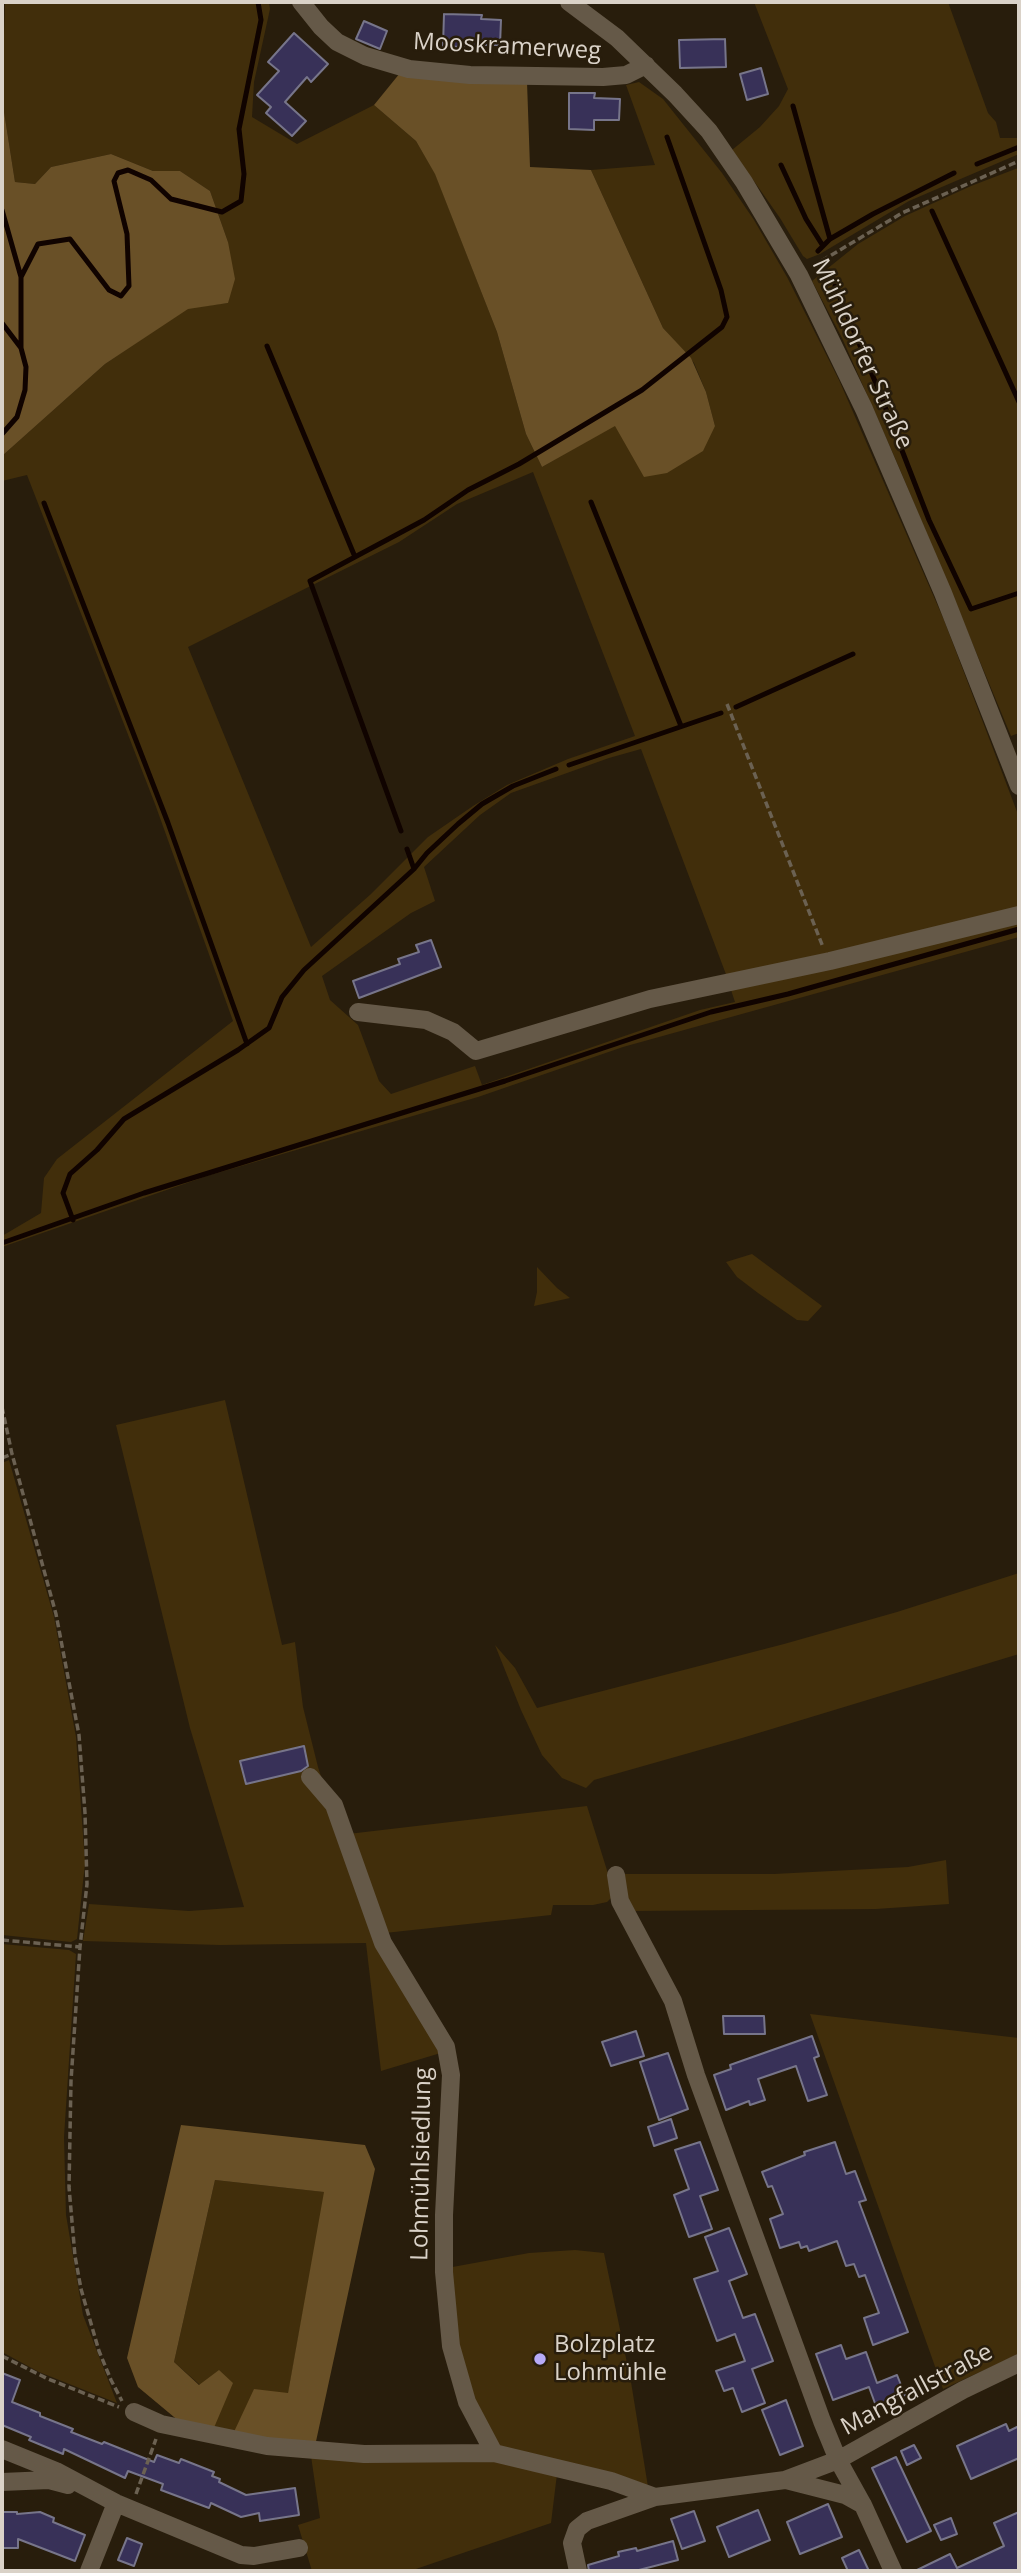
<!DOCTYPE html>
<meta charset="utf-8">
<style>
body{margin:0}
#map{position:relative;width:1021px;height:2573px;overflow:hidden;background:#281d0c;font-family:"Open Sans",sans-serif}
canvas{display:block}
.frame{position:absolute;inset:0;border:4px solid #dad2c8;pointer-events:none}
</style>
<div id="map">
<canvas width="1021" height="2573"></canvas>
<div class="frame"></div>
</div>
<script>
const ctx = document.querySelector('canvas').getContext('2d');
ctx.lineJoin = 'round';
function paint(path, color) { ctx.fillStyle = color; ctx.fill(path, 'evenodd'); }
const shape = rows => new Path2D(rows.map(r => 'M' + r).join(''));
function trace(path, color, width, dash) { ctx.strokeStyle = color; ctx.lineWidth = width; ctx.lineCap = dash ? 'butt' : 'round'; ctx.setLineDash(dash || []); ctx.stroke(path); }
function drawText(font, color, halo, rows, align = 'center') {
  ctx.font = font + ' "Open Sans",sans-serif'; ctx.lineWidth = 5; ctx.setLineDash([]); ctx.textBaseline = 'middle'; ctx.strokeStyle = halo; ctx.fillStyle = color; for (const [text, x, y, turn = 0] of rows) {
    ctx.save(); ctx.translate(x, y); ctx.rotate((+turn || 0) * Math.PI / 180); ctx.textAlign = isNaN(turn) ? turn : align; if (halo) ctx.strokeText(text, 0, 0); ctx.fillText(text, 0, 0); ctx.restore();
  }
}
paint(shape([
 [5,2,269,2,270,9,254,82,252,117,297,144,374,105,416,141,435,173,497,332,526,434,542,467,615,425,715,426,706,392,694,363,663,328,591,170,655,165,626,85,639,82,663,99,722,173,754,220,787,277,839,380,944,620,1019,817,1019,911,727,977,641,749,609,758,511,793,480,815,424,867,435,901,411,913,322,976,330,1000,358,1025,379,1081,391,1094,475,1066,482,1085,700,1010,735,1002,729,984,1019,918,1019,937,623,1047,478,1097,207,1176,2,1247,2,1236,41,1213,44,1178,57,1159,233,1021,155,804,27,475,2,481,2,456,105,364,188,308,228,303,228,242,210,191,180,171,153,171,111,154,51,167,35,184,15,182,2,99],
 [533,472,635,736,568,759,507,785,473,806,428,837,371,894,311,947,188,647,399,542,457,504],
 [754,2,948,2,988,113,996,122,1000,138,1019,138,1019,154,909,201,820,254,807,259,803,256,780,218,732,150,760,127,779,106,788,89],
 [1018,168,1019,733,1011,736,898,465,842,338,812,281,858,244,905,216,971,186],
 [752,1254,822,1306,808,1321,797,1320,758,1293,737,1277,726,1262],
 [537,1267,557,1288,570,1298,534,1306,537,1292],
 [225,1400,282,1645,295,1642,303,1707,318,1767,354,1877,444,2052,381,2071,366,1943,220,1945,83,1941,89,1904,189,1911,244,1907,190,1728,116,1425],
 [9,1460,54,1617,76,1737,85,1863,77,1939,71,1942,2,1935,2,1463],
 [1019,1573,1019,1654,742,1738,594,1780,586,1788,562,1778,542,1755,521,1710,495,1645,515,1668,537,1708,784,1644,897,1612],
 [587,1806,610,1880,612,1897,607,1902,593,1905,553,1905,551,1915,385,1933,348,1834],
 [946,1860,949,1904,876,1909,629,1911,624,1874,774,1874,908,1867],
 [2,1944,69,1950,76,1954,64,2137,66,2215,83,2315,117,2403,39,2372,2,2352],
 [810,2014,1019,2038,1019,2354,943,2389],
 [215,2180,325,2192,288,2394,233,2434,213,2430,200,2385,174,2362],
 [575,2250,604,2253,631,2382,649,2493,494,2453,467,2402,447,2268,529,2253],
 [311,2456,505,2461,557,2474,551,2523,410,2571,312,2571,298,2525,320,2518]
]), '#412e0b');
paint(shape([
 [400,73,527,82,530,167,591,170,663,328,691,358,706,392,715,426,703,451,667,473,644,477,615,426,542,467,526,434,497,332,435,174,416,141,374,105],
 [2,99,15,182,35,184,51,167,111,154,153,171,180,171,210,191,228,242,235,279,228,303,188,309,105,364,2,456],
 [181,2125,365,2145,375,2169,315,2446,233,2434,254,2389,288,2393,324,2192,215,2180,174,2362,199,2385,219,2370,233,2383,213,2430,180,2422,138,2387,127,2358]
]), '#695027');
trace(shape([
 [793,106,830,239],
 [977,164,1019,147],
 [781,165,806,219,823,246],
 [2,210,21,277,21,348,26,367,25,390,17,417,2,434],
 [932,211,1019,402],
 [818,251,830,239,873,214,954,173],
 [21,277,38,244,70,239,109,290,121,296,129,286,127,234,114,181,118,173,128,170,151,180,171,199,222,212,241,201,244,174,239,129,261,20,258,2],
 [835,286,877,386,929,520,971,609,1019,593],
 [2,323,21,348],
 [267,346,355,557],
 [591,502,681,726],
 [44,503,168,823,247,1044],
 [736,707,853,654],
 [569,765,721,713],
 [401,831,310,581,424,520,468,490,519,464,642,390,722,327,727,317,721,290,667,137],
 [407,849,414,869],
 [73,1220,63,1193,70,1174,97,1150,124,1119,238,1050,269,1028,282,997,304,970,414,869,427,853,458,824,482,804,513,786,556,769],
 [2,1243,144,1193,505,1081,711,1012,788,994,1019,929]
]), '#100300', 5);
const building = shape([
 [444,14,482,15,481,19,501,20,500,45,480,45,480,48,443,46,444,14],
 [364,21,387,31,380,49,356,39,364,21],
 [294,33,328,64,311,82,307,77,285,102,306,121,292,136,266,113,271,107,257,95,279,71,268,62,294,33],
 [725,39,726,67,680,68,679,40,725,39],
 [761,68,768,94,747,100,740,74,761,68],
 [569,93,595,93,594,98,620,99,619,120,594,120,594,130,569,129,569,93],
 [431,940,441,967,359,998,353,981,400,964,398,959,419,952,416,945,431,940],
 [304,1746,308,1766,301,1771,246,1784,240,1761,304,1746],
 [723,2016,764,2016,765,2034,724,2034,723,2016],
 [636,2031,644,2056,611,2066,602,2042,636,2031],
 [812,2036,819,2056,814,2058,827,2095,808,2101,796,2066,758,2079,765,2100,750,2105,749,2101,726,2110,714,2075,731,2069,730,2065,812,2036],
 [668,2053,688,2109,659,2120,640,2062,668,2053],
 [671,2119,677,2138,654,2146,648,2127,671,2119],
 [700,2142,718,2190,700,2196,712,2229,689,2237,674,2195,689,2189,675,2150,700,2142],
 [835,2142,846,2174,855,2171,866,2200,859,2202,908,2332,873,2345,864,2318,879,2313,865,2275,859,2277,854,2264,846,2266,837,2241,809,2251,807,2246,801,2248,799,2242,780,2248,770,2219,783,2214,772,2186,768,2187,762,2172,805,2155,804,2152,835,2142],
 [729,2228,747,2274,729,2281,743,2318,755,2314,773,2361,752,2369,765,2403,742,2412,733,2388,724,2391,716,2371,745,2361,735,2334,717,2341,694,2279,718,2271,705,2237,729,2228],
 [841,2345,846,2359,866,2352,877,2383,897,2375,905,2395,876,2406,869,2387,833,2400,816,2354,841,2345],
 [2,2373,20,2380,12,2402,40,2413,40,2416,73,2429,71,2432,102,2444,104,2442,154,2462,157,2455,179,2463,181,2459,214,2472,212,2476,220,2479,219,2482,246,2495,295,2488,299,2515,260,2521,259,2513,241,2517,211,2503,209,2508,161,2490,163,2484,128,2471,125,2478,64,2449,63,2454,29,2440,31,2437,2,2425,2,2373],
 [786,2400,803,2446,780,2455,762,2410,786,2400],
 [1006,2424,1009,2431,1019,2426,1019,2458,971,2479,957,2446,1006,2424],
 [914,2445,921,2458,907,2465,901,2451,914,2445],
 [896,2457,931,2531,907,2542,872,2468,896,2457],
 [828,2504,842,2537,800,2554,787,2522,828,2504],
 [758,2510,770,2540,729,2557,717,2527,758,2510],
 [694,2511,705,2541,682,2549,671,2519,694,2511],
 [2,2512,17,2512,17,2514,40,2512,54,2518,53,2522,85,2535,75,2561,18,2539,18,2548,2,2548,2,2512],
 [1019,2512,1019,2571,915,2571,950,2554,957,2568,1004,2546,994,2523,1019,2512],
 [951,2518,957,2534,941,2540,934,2525,951,2518],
 [127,2538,142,2544,134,2566,118,2560,127,2538],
 [673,2541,678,2560,635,2571,589,2571,588,2565,619,2556,618,2552,636,2548,637,2551,673,2541],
 [859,2550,869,2571,848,2571,842,2558,859,2550]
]);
paint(building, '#383158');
trace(building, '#77758a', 2);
trace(shape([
 [813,266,902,213,1019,161],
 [727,704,823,947],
 [2,1407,12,1454,56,1614,79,1735,85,1813,87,1884,80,1947,71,2081,69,2187,75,2256,81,2289,99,2351,111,2380,122,2401],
 [2,1458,12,1454],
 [2,1940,80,1947],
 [2,2356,48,2379,119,2407],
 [136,2494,156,2439]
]), '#6b6152', 3.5, [7, 3.5]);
trace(shape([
 [301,2,321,27,337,42,365,56,409,69,470,75,603,77,626,75,646,65],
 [569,2,617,38,675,94,709,131,744,182,799,275,864,409,943,593,1019,786],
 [358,1012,426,1020,453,1032,476,1051,650,999,830,961,1019,915],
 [310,1777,334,1805,383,1943,446,2047,451,2075,444,2215,444,2272,451,2346,467,2402,494,2453],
 [616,1875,620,1901,673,2001,696,2075,822,2421,838,2460,863,2505,893,2571],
 [134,2412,161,2424,267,2446,364,2454,494,2453,611,2481,655,2497],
 [2,2449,56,2471,116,2503,241,2555,254,2556,299,2548],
 [786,2480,845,2495,863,2505],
 [2,2482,49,2480,68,2485],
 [89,2571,116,2503],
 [578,2571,572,2543,577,2529,587,2521,655,2497,785,2480,838,2460,963,2390,1019,2363]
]), '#655948', 18);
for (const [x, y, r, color] of [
 [540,2359,7,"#b7abf8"]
]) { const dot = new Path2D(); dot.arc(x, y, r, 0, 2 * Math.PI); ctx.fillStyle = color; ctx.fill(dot); trace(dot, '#281d0c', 2.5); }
drawText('24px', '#dad2c8', '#281d0c', [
 ["Mooskramerweg",507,47,3],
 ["Mühldorfer Straße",862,354,65],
 ["Lohmühlsiedlung",422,2164,-89],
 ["Mangfallstraße",917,2390,-28]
]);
drawText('24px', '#dad2c8', '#281d0c', [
 ["Bolzplatz",554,2345],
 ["Lohmühle",554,2373]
], 'left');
</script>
